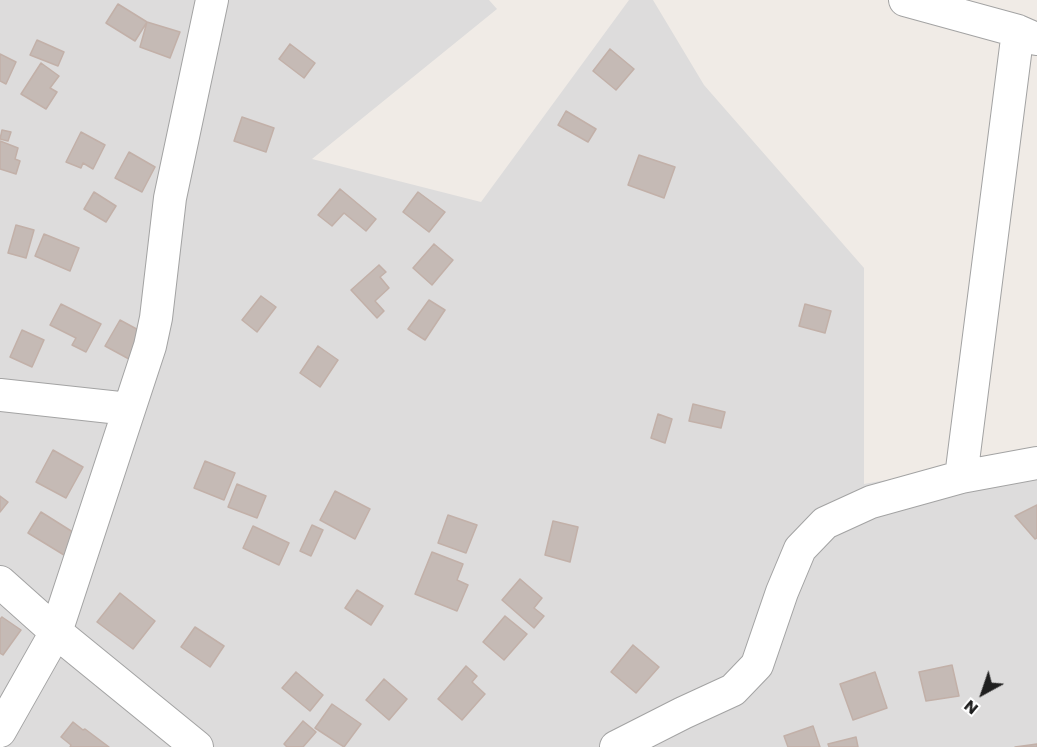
<!DOCTYPE html>
<style>
body{margin:0}
#map{position:relative;width:1037px;height:747px;overflow:hidden;background:#f0ebe6;font-family:Poppins,sans-serif}
canvas{display:block}
.north{position:absolute;left:953px;top:663px;width:60px;height:60px;-webkit-text-stroke:4px #fff;paint-order:stroke;rotate:220deg;font-size:16px;font-weight:700;line-height:24px;text-align:center;color:#1f1f1f}
.north::after{content:'';display:block;margin:auto;width:21px;height:27px;background:#1f1f1f;clip-path:polygon(50% 0,100% 100%,50% 72%,0 100%)}
</style>
<div id="map">
<canvas width="1037" height="747"></canvas>
<div class="north">N</div>
</div>
<script>
const ctx = document.querySelector('canvas').getContext('2d');
ctx.lineJoin = 'round';
function paint(path, color) { ctx.fillStyle = color; ctx.fill(path, 'evenodd'); }
const shape = rows => new Path2D(rows.map(r => 'M' + r).join(''));
function trace(path, color, width, dash) { ctx.strokeStyle = color; ctx.lineWidth = width; ctx.lineCap = dash ? 'butt' : 'round'; ctx.setLineDash(dash || []); ctx.stroke(path); }
paint(shape([
 [0,0,489,0,497,9,312,159,481,202,629,0,653,0,704,85,864,268,864,484,1037,453,1037,747,0,747]
]), '#dddcdc');
const building = shape([
 [118,4,147,22,135,41,106,23,118,4],
 [147,22,180,32,170,58,140,47,147,22],
 [37,40,64,52,58,66,30,55,37,40],
 [290,44,315,63,304,78,279,59,290,44],
 [610,49,634,69,616,90,593,71,610,49],
 [0,54,16,62,6,84,0,81,0,54],
 [41,63,59,76,50,88,57,92,46,109,21,94,41,63],
 [566,111,596,129,588,142,558,125,566,111],
 [242,117,274,128,266,152,234,141,242,117],
 [2,130,11,132,8,141,0,139,2,130],
 [81,132,105,145,93,169,83,163,81,168,66,162,81,132],
 [0,141,18,148,15,159,20,161,16,174,0,169,0,141],
 [129,152,155,167,142,192,115,178,129,152],
 [639,155,675,167,664,198,628,185,639,155],
 [340,189,376,219,366,231,344,213,332,226,318,215,340,189],
 [94,192,116,206,106,222,84,209,94,192],
 [418,192,445,212,429,232,403,212,418,192],
 [16,225,34,230,26,258,8,253,16,225],
 [44,234,79,248,70,271,35,256,44,234],
 [434,244,453,260,432,285,413,268,434,244],
 [379,265,386,272,380,277,389,288,375,301,384,311,377,318,351,290,379,265],
 [261,296,276,307,257,332,242,320,261,296],
 [429,300,445,310,425,340,408,329,429,300],
 [61,304,101,324,86,352,72,345,76,338,50,325,61,304],
 [805,304,831,311,825,333,799,326,805,304],
 [120,320,155,339,140,365,105,346,120,320],
 [22,330,44,340,32,367,10,357,22,330],
 [318,346,338,360,320,387,300,373,318,346],
 [693,404,725,412,721,428,689,421,693,404],
 [658,414,672,419,665,443,651,438,658,414],
 [53,450,83,467,66,498,36,482,53,450],
 [205,461,235,473,224,500,194,488,205,461],
 [237,484,266,496,257,518,228,507,237,484],
 [335,491,370,509,355,539,320,520,335,491],
 [0,496,8,502,0,512,0,496],
 [1037,505,1037,538,1035,539,1015,516,1037,505],
 [41,512,76,534,64,555,28,533,41,512],
 [448,515,477,525,466,553,438,543,448,515],
 [553,521,578,527,570,562,545,555,553,521],
 [312,525,323,530,311,556,300,551,312,525],
 [253,526,289,543,279,565,243,548,253,526],
 [432,552,463,564,457,580,468,585,457,611,415,594,432,552],
 [520,579,542,598,534,608,544,616,534,628,502,600,520,579],
 [357,590,383,606,371,625,345,608,357,590],
 [120,593,155,621,133,649,97,622,120,593],
 [505,616,527,634,504,660,483,642,505,616],
 [2,617,21,630,3,655,0,653,0,619,2,617],
 [195,627,224,646,210,667,181,647,195,627],
 [633,645,659,667,636,693,611,672,633,645],
 [952,665,959,696,926,701,919,672,952,665],
 [466,666,477,676,472,682,485,694,462,720,438,699,466,666],
 [296,672,323,695,310,711,282,688,296,672],
 [875,672,887,708,853,720,840,684,875,672],
 [384,679,407,699,389,720,366,700,384,679],
 [332,704,361,724,344,747,315,728,332,704],
 [303,721,316,732,303,747,287,747,284,744,303,721],
 [73,722,83,730,85,729,109,747,70,747,71,745,61,737,73,722],
 [813,726,820,747,788,747,784,736,813,726],
 [856,737,858,747,829,747,828,744,856,737],
 [1037,744,1037,747,1015,747,1037,744]
]);
paint(building, '#c5bab5');
trace(building, '#c2b0a8', 1.5);
const minor = shape([
 [905,0,1018,31,1036,39],
 [0,395,129,409],
 [961,477,1018,31],
 [0,582,56,632,197,747],
 [0,731,56,632,150,346,156,318,170,198,212,0],
 [616,747,683,713,733,690,757,665,782,592,800,549,825,523,871,502,961,477,1037,463]
]);
trace(minor, '#a3a3a3', 34);
trace(minor, '#fff', 32);
</script>
